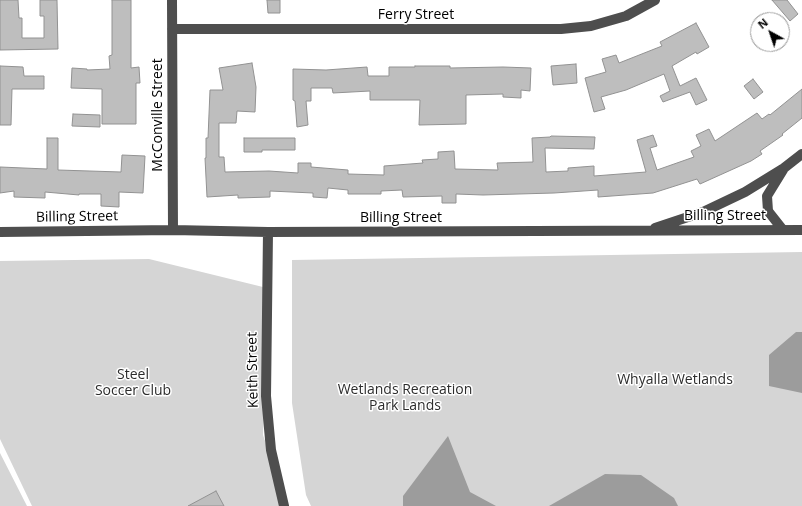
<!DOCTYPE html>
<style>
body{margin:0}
#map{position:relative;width:802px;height:506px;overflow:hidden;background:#fff;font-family:"Open Sans",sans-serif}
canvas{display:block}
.north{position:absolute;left:750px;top:12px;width:40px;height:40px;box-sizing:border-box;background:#fff;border:1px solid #999;border-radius:50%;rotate:320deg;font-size:11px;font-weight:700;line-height:16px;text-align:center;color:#000}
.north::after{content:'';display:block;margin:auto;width:14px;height:18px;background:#000;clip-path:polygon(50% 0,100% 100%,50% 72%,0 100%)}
</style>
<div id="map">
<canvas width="802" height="506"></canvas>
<div class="north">N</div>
</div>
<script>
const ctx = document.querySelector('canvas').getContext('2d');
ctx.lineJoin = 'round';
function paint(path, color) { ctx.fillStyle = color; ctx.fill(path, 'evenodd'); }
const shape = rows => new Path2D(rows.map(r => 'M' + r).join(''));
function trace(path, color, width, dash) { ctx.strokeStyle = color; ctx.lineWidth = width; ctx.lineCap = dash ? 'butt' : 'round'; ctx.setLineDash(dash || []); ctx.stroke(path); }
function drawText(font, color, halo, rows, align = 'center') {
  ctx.font = font + ' "Open Sans",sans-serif'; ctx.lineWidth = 3; ctx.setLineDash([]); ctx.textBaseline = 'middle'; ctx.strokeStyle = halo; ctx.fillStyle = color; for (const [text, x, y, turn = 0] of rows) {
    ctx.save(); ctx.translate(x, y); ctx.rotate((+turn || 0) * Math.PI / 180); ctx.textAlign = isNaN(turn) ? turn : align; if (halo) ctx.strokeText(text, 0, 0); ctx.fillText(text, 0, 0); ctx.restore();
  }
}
paint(shape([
 [802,252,802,506,311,506,306,495,292,403,292,260],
 [149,259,267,288,263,435,287,506,32,506,0,439,0,261],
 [0,453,27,506,0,506]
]), '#d5d5d5');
paint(shape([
 [796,332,802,332,802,393,769,386,769,355],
 [448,436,470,492,496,506,403,506,403,496],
 [605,474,641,475,674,498,678,506,549,506]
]), '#9c9c9c');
const building = shape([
 [0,0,18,0,19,18,22,18,22,38,44,38,44,16,40,16,40,0,57,0,58,49,0,50,0,0],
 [112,0,131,0,131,68,139,67,140,83,136,83,136,124,102,124,102,89,71,88,72,68,87,69,87,70,110,69,109,56,112,55,112,0],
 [267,0,280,0,280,13,268,13,267,0],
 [772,0,787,0,798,14,790,21,772,0],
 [696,23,709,47,697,54,696,52,672,66,680,86,696,78,707,100,696,105,690,92,663,102,660,96,670,91,664,74,626,90,601,97,605,109,594,112,585,78,606,72,602,59,616,55,619,63,662,46,660,42,696,23],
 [252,63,256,87,255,112,237,111,236,123,219,123,219,157,224,157,225,172,269,171,298,173,298,163,311,163,311,167,348,170,348,174,384,175,384,166,423,163,422,160,438,159,438,152,454,151,455,169,498,170,497,163,533,162,532,138,550,137,551,136,595,137,594,149,545,148,546,172,568,171,568,168,594,166,594,176,646,172,637,140,653,135,657,146,650,148,657,170,694,157,691,151,701,146,696,135,709,129,715,141,757,113,762,119,769,114,770,115,802,89,802,118,782,134,783,135,760,151,762,154,751,161,700,184,697,179,653,193,598,197,598,190,554,193,483,195,456,194,456,203,442,203,442,196,403,197,402,190,381,191,381,194,348,194,348,190,328,188,327,198,313,197,313,193,270,191,270,197,238,198,238,195,207,197,205,158,206,158,206,138,208,138,210,90,223,90,219,68,252,63],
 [576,64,577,83,553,85,551,66,576,64],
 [0,66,23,67,24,76,44,76,44,89,12,89,11,125,0,125,0,66],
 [415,66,450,66,450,68,503,67,531,68,530,91,521,90,521,98,503,97,503,94,466,95,466,124,419,125,420,100,370,100,370,91,333,93,332,88,311,88,311,101,306,101,308,125,297,127,295,101,293,100,293,69,326,70,367,67,368,76,389,76,389,67,415,67,415,66],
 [753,79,763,92,754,99,744,86,753,79],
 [73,114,100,115,100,127,72,126,73,114],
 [47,138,58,138,58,170,121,172,122,155,145,156,143,193,119,192,119,207,101,206,101,194,79,194,79,195,45,192,45,198,14,197,14,191,0,193,0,167,47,169,47,138],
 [244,138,295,138,295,150,262,150,262,152,244,152,244,138],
 [216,491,224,506,188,506,216,491]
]);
paint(building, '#bebebe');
trace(building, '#929292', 1);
trace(shape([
 [172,0,173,230],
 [172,29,561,29,591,26,626,16,655,0],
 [655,228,703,212,745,192,784,168,802,154],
 [783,230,768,211,767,196,783,170],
 [0,232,173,230,268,232,802,230],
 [268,232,266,396,271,450,284,506]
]), '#4e4e4e', 10);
drawText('14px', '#000', '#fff', [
 ["Ferry Street",416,15],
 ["McConville Street",158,115,-90],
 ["Billing Street",725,216],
 ["Billing Street",77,217,-1],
 ["Billing Street",401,218],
 ["Keith Street",253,370,-91]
]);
drawText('14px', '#2c2c2c', '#fff', [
 ["Steel",133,375],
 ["Soccer Club",133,391],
 ["Whyalla Wetlands",675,380],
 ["Wetlands Recreation",405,390],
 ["Park Lands",405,406]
]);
</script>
